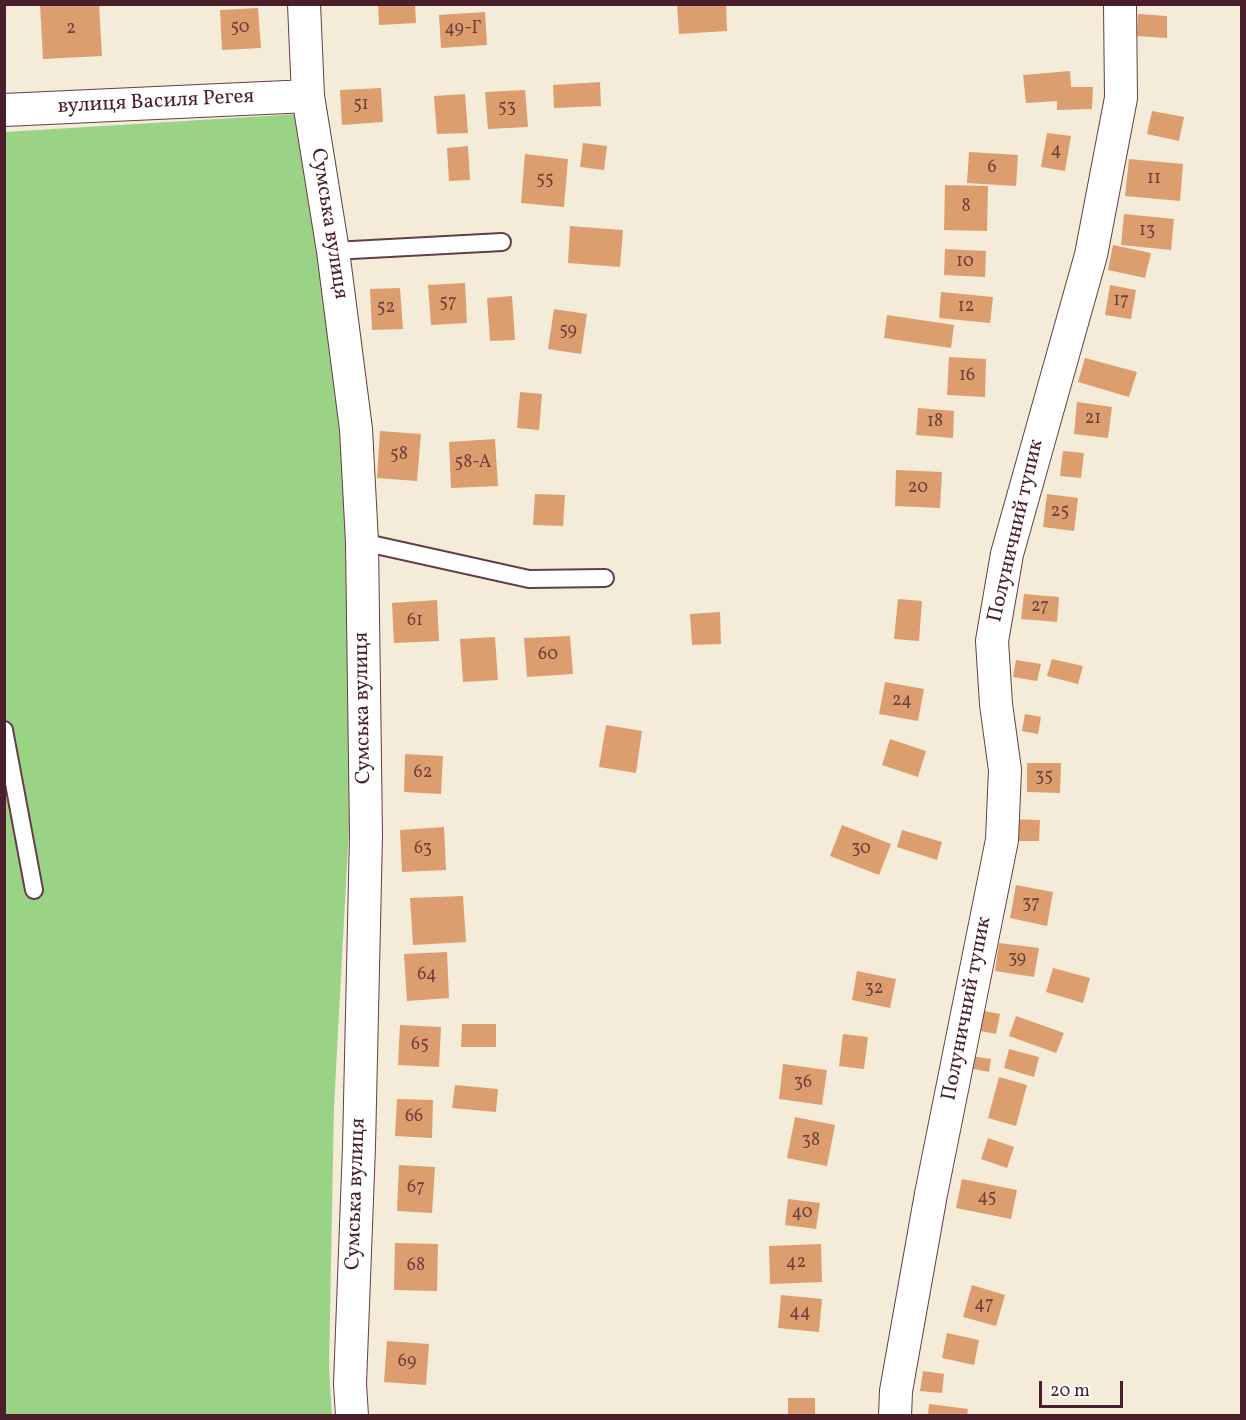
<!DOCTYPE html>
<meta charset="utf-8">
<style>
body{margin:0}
#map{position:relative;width:1246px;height:1420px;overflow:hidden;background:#f4ecd8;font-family:Vollkorn,serif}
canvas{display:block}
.frame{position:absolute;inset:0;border:6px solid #4a1f2b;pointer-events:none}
.scale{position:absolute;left:1039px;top:1381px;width:84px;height:27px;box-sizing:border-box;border:3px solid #4a1f2b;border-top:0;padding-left:8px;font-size:18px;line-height:21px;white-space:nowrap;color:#4a1f2b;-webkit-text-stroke:4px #fff;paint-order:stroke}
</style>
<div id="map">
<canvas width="1246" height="1420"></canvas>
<div class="frame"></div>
<div class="scale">20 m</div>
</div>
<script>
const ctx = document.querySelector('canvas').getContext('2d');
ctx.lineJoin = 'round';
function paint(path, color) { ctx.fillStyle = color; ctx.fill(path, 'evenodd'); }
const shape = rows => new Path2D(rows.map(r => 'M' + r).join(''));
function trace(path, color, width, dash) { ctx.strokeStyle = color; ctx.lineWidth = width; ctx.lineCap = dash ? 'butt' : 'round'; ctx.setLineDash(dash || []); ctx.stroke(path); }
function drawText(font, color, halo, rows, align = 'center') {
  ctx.font = font + ' Vollkorn,serif'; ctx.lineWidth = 4.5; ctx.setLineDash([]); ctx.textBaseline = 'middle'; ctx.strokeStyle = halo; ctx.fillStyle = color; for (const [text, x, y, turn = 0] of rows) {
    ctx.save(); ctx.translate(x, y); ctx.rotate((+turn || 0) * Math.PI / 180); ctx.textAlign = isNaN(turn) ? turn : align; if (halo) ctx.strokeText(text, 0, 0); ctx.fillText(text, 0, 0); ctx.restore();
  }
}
paint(shape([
 [299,114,317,257,347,429,350,809,334,1107,329,1368,332,1415,5,1416,5,132]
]), '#9bd386');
paint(shape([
 [40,4,99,4,102,56,43,59],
 [378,4,415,4,416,23,379,25],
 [677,4,726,4,727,31,679,34],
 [258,8,261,48,222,50,220,10],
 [485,12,487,45,441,48,439,15],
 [1138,14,1167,16,1167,38,1137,36],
 [1070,71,1071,87,1093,87,1092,109,1057,110,1057,101,1026,103,1023,75],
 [600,82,601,106,554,108,553,85],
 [381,88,383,122,342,125,340,90],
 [525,90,528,127,488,129,485,92],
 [465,94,468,133,437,134,434,96],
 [1152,111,1184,117,1179,141,1147,134],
 [1047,133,1071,136,1065,171,1041,167],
 [583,143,607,146,604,170,580,167],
 [468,146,470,180,449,181,447,148],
 [969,152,1018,155,1016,186,967,183],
 [525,154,568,159,564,207,521,203],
 [1129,159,1183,164,1180,201,1125,196],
 [945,185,988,186,987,231,944,230],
 [1124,214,1174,219,1171,250,1121,245],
 [570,226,623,230,620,267,568,263],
 [1113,245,1151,253,1145,278,1108,270],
 [945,249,986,251,985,277,944,275],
 [465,283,467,323,431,325,428,285],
 [1110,285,1136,290,1131,319,1105,315],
 [400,288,403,329,372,330,370,289],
 [941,292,993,297,990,323,939,318],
 [512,296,515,340,490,341,487,298],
 [554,309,587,314,581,354,548,349],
 [887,315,954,325,951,348,884,338],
 [949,357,986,359,985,397,947,395],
 [1085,358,1137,372,1129,397,1078,382],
 [520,392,542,394,539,430,517,428],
 [1077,402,1112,407,1108,438,1074,434],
 [918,408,954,411,953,438,916,435],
 [380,431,421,434,417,481,377,478],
 [495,439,498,486,451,488,449,442],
 [1063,451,1084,453,1081,478,1060,476],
 [896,470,942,472,940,508,895,506],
 [535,494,565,495,563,526,533,525],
 [1047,494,1078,498,1074,531,1043,527],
 [1024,594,1059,597,1057,622,1021,619],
 [898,599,922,601,919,641,894,639],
 [437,600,439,641,394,643,392,603],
 [720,612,721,644,692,645,690,614],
 [570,636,573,674,527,677,524,638],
 [495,637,498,680,463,682,460,639],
 [1052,659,1083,666,1078,684,1047,676],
 [1016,660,1041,664,1037,681,1013,677],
 [885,682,924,689,918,721,879,714],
 [1025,714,1041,717,1038,734,1022,731],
 [606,725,642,731,636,773,599,767],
 [890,739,926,751,918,777,882,765],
 [405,754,443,756,441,794,404,792],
 [1027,763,1061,763,1060,793,1027,792],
 [1010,819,1040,820,1039,841,1010,841],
 [842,825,891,844,879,875,830,856],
 [444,827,446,870,402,872,400,830],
 [902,830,942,842,937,860,897,847],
 [1016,885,1053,892,1047,926,1010,918],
 [463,896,466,942,413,945,410,898],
 [999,943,1039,948,1034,977,995,971],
 [447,952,449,998,407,1001,404,954],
 [1053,968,1090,978,1083,1003,1046,992],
 [857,971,896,979,890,1008,852,1000],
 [979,1010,1000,1014,996,1034,975,1030],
 [1016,1016,1064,1033,1056,1053,1009,1036],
 [462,1024,496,1024,496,1047,461,1047],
 [400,1025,441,1027,439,1067,398,1065],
 [843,1034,868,1037,864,1069,839,1066],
 [1009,1049,1039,1057,1034,1077,1004,1068],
 [971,1056,991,1059,989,1072,969,1068],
 [783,1064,827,1070,822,1105,779,1099],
 [999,1077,1027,1085,1016,1126,988,1118],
 [455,1085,498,1089,496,1112,452,1108],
 [397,1099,433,1100,432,1138,395,1136],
 [795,1117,835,1125,827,1166,787,1158],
 [988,1138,1014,1147,1007,1168,981,1159],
 [399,1165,435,1167,432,1213,397,1211],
 [962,1179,1017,1190,1011,1219,956,1208],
 [788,1199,820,1203,816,1229,785,1225],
 [395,1243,438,1244,437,1291,394,1290],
 [821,1244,822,1282,770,1284,769,1246],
 [972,1285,1005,1295,996,1326,963,1317],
 [781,1295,822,1299,819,1332,778,1328],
 [947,1333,979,1340,974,1365,942,1358],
 [387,1341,429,1344,426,1385,384,1382],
 [923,1371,944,1374,942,1393,920,1391],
 [788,1398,815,1398,815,1416,788,1416],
 [929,1404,968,1409,967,1416,928,1416]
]), '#dd9e6f');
const lane = shape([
 [333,251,502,242],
 [362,542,529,579,605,578],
 [4,730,34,890]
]);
const street = shape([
 [304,4,308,96,333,251,356,429,362,542,366,835,359,1146,350,1384,352,1416],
 [4,110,308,96],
 [895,1416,896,1391,931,1194,1002,840,1005,770,996,704,992,641,1007,554,1091,255,1121,98,1120,4]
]);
trace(lane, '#643e45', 20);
trace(street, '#643e45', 34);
trace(lane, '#fff', 16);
trace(street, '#fff', 32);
drawText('18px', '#6f3f3c', null, [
 ["50",240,29],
 ["2",71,30],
 ["49-Г",463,30],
 ["51",361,106],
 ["53",507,109],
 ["4",1056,152],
 ["6",992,169],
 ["11",1154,180],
 ["55",545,181],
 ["8",966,208],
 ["13",1147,232],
 ["10",965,263],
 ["17",1121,302],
 ["57",448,304],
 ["12",966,308],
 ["52",386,309],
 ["59",568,332],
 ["16",967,377],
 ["21",1093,420],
 ["18",935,423],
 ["58",399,456],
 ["58-А",473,464],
 ["20",918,489],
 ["25",1060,513],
 ["27",1040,608],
 ["61",415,622],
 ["60",548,656],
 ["24",902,702],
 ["62",423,774],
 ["35",1044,778],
 ["63",423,850],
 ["30",861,850],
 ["37",1031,905],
 ["39",1017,960],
 ["64",427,976],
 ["32",874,990],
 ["65",420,1046],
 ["36",803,1084],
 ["66",414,1118],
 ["38",811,1142],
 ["67",416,1189],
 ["45",987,1199],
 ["40",802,1214],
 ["42",796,1264],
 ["68",416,1267],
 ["47",984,1306],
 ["44",800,1314],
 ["69",407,1363]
]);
drawText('21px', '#4a1f2b', '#fff', [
 ["вулиця Василя Регея",156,103,-3],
 ["Сумська вулиця",328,224,81],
 ["Полуничний тупик",1017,531,-77],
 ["Сумська вулиця",364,708,-91],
 ["Полуничний тупик",968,1009,-79],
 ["Сумська вулиця",357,1194,-88]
]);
</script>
